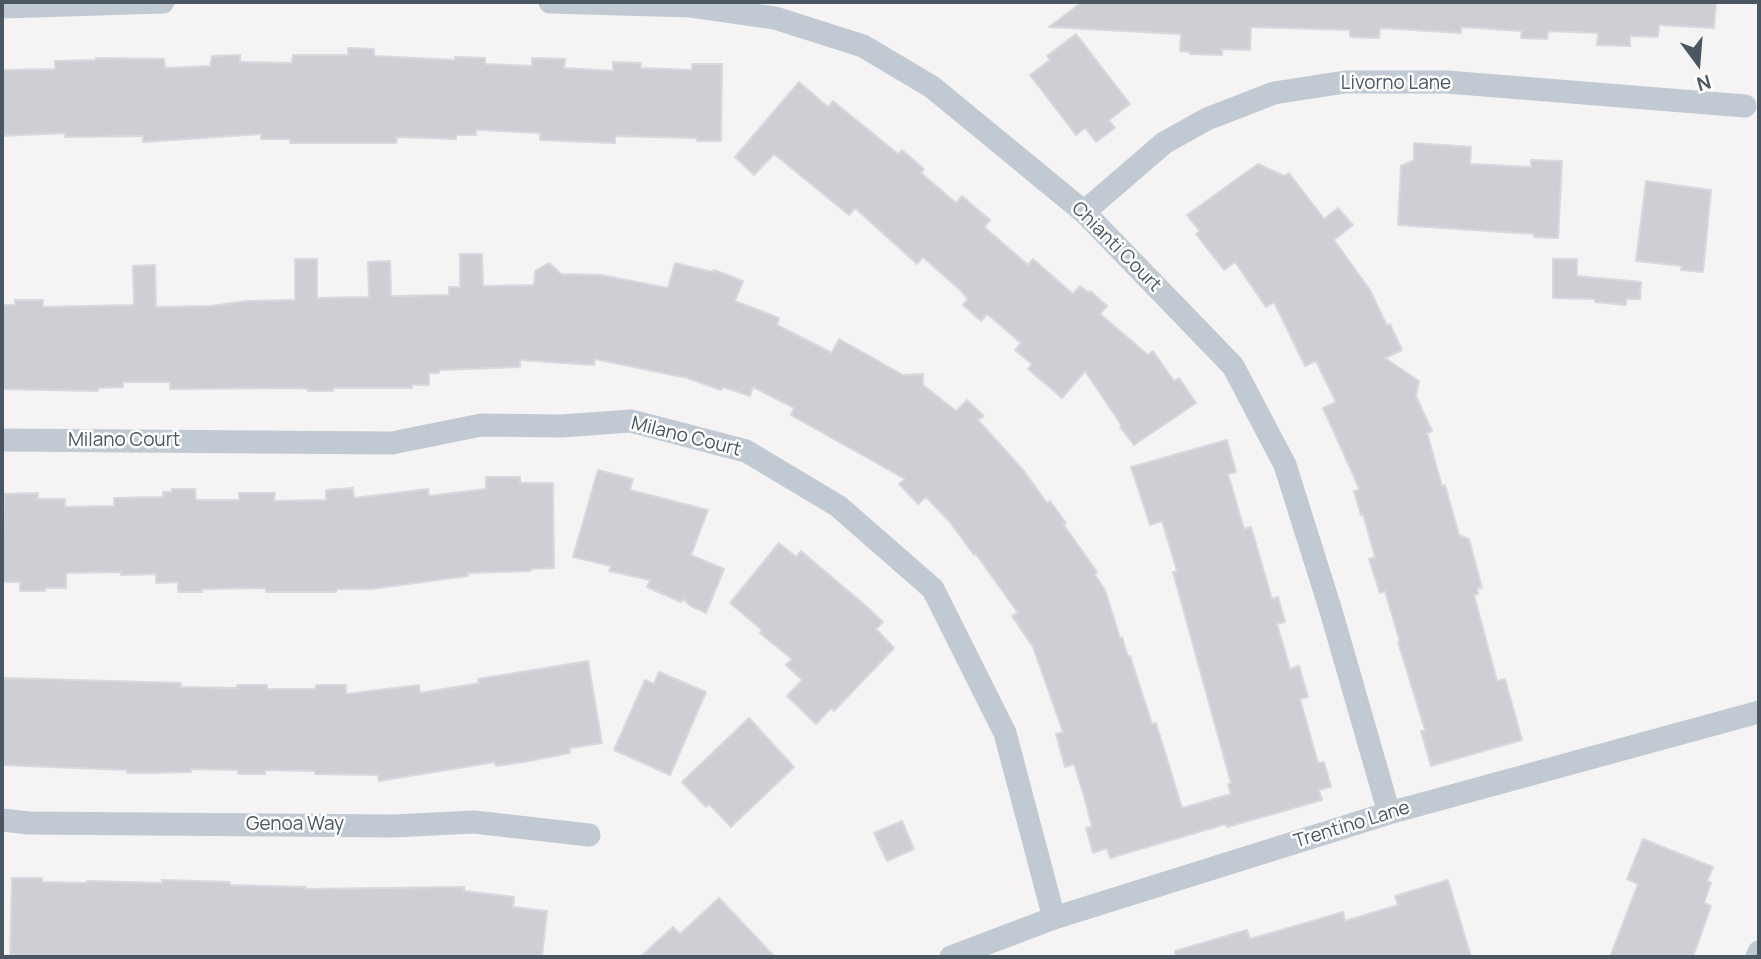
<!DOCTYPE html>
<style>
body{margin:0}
#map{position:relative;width:1761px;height:959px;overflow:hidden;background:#f5f3f3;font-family:Manrope,sans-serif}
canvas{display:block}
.frame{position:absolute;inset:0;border:4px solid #4a5661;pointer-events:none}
.north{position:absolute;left:1663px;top:28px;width:70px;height:70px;-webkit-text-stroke:5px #fff;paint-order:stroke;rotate:164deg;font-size:19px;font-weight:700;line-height:28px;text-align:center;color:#4a5661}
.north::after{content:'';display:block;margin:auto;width:24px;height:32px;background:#4a5661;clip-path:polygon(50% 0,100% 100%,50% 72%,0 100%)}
</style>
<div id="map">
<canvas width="1761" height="959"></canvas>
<div class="frame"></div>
<div class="north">N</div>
</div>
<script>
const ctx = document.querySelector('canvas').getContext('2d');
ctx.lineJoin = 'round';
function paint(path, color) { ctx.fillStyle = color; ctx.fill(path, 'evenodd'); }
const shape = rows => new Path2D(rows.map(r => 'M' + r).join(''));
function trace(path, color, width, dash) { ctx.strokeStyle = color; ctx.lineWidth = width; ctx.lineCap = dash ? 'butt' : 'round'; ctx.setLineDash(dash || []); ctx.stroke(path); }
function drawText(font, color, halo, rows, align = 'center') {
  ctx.font = font + ' Manrope,sans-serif'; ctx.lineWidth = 5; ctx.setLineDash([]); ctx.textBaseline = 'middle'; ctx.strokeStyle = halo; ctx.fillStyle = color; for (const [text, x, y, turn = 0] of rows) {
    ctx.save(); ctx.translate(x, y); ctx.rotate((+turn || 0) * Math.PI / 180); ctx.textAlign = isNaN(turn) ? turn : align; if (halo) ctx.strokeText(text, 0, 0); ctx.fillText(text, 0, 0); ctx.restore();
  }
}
const building = shape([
 [1082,2,1716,2,1714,28,1659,25,1658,37,1630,36,1630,46,1597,45,1598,33,1548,31,1547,39,1521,38,1522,31,1461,27,1461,33,1380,28,1379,38,1350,37,1350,30,1251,27,1250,50,1222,49,1222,55,1190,54,1190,52,1180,51,1181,34,1049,27,1082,2],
 [1076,34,1130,104,1109,120,1115,128,1096,142,1085,128,1076,135,1030,75,1050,60,1047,56,1076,34],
 [348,48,374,49,374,56,455,60,455,57,485,58,485,64,532,66,532,58,565,59,564,68,613,71,613,62,641,63,641,68,692,70,692,64,722,64,721,141,697,141,697,138,615,136,615,143,540,140,540,133,482,130,476,130,476,135,456,135,456,139,397,137,396,143,290,143,290,139,261,139,261,134,143,142,143,136,65,137,65,133,2,136,2,70,55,69,55,61,96,60,96,58,164,59,165,68,210,66,212,56,240,55,240,62,242,62,292,63,293,55,348,55,348,48],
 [799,82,828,107,833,101,898,154,902,150,924,169,921,173,956,203,962,196,990,220,984,227,1028,265,1033,259,1073,294,1080,286,1089,293,1090,291,1107,306,1100,314,1148,355,1153,351,1174,381,1179,378,1196,403,1134,445,1120,427,1122,426,1085,371,1062,398,1028,369,1032,364,1015,350,1021,343,987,314,981,321,963,305,968,299,959,289,923,257,917,264,855,208,849,215,774,154,754,175,735,157,799,82],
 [1414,143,1471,147,1470,164,1531,167,1531,160,1562,161,1558,238,1534,237,1534,234,1398,225,1401,166,1414,160,1414,143],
 [1258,164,1284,176,1289,173,1324,219,1338,208,1353,225,1334,240,1370,290,1387,326,1390,324,1402,350,1385,358,1419,381,1416,396,1432,431,1427,433,1442,486,1445,485,1459,535,1469,539,1482,588,1477,588,1478,594,1474,595,1497,681,1505,679,1522,740,1431,766,1421,731,1425,730,1398,642,1400,642,1385,591,1380,593,1369,559,1375,557,1363,514,1361,515,1354,491,1360,490,1323,408,1336,402,1316,361,1305,366,1274,302,1266,307,1235,262,1224,270,1196,234,1200,231,1187,215,1258,164],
 [1646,181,1711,190,1703,272,1681,270,1682,266,1636,261,1646,181],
 [460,254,482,254,483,286,534,285,535,271,549,263,561,274,601,275,668,288,675,263,713,272,714,270,743,281,735,301,779,318,777,325,832,353,839,339,903,375,923,374,923,385,956,411,967,400,984,416,978,420,1024,471,1047,503,1050,501,1066,523,1063,524,1097,572,1095,575,1105,590,1120,638,1122,637,1128,657,1130,656,1152,724,1156,723,1182,808,1231,794,1228,784,1231,783,1173,572,1177,571,1162,521,1150,525,1131,467,1227,440,1236,472,1228,474,1244,529,1251,527,1272,599,1278,597,1285,622,1277,624,1290,669,1299,666,1308,697,1300,699,1318,763,1324,762,1331,787,1319,790,1322,800,1227,827,1226,824,1110,858,1107,848,1093,853,1086,828,1092,827,1084,796,1074,764,1065,767,1056,734,1063,732,1033,647,1012,616,1018,613,976,554,974,555,949,521,926,497,918,504,899,484,905,479,791,415,794,408,753,387,750,396,723,387,721,390,687,378,595,359,594,365,520,360,520,367,439,370,439,373,429,373,429,385,412,385,412,388,333,388,333,391,308,391,308,389,297,388,170,389,170,382,123,382,123,387,98,388,98,391,2,389,2,305,15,305,15,300,43,300,43,307,134,305,133,266,155,265,156,307,211,306,247,301,295,300,295,259,317,259,317,298,369,297,368,262,390,261,391,296,449,295,449,287,460,287,460,254],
 [1553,259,1577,259,1577,276,1641,282,1640,299,1626,299,1626,305,1595,302,1595,299,1553,298,1553,259],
 [598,470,633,479,630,490,708,510,691,555,724,569,706,613,691,606,683,599,681,602,647,587,650,580,609,571,611,566,573,557,598,470],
 [486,477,520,477,520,483,553,483,554,568,531,569,531,571,468,573,468,576,371,589,336,589,336,592,266,592,266,588,202,589,202,592,178,592,178,582,156,583,156,574,121,575,121,572,66,573,66,588,45,588,45,591,20,591,20,582,2,582,4,494,38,493,38,499,65,499,65,507,114,506,114,498,163,497,163,492,172,492,172,489,195,489,196,500,239,500,239,493,275,493,274,501,326,500,326,490,353,488,354,498,428,489,429,496,486,489,486,477],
 [779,543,796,557,801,551,866,606,883,622,876,629,894,648,834,711,831,708,816,724,787,696,802,680,786,665,792,659,760,633,762,630,730,603,779,543],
 [588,661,602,743,570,748,570,753,524,762,496,766,495,762,379,781,378,775,315,774,315,771,265,770,265,774,238,774,238,770,191,769,191,772,150,773,127,773,127,770,2,765,2,682,4,678,181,683,181,687,237,688,237,685,267,685,267,689,316,689,316,685,346,685,346,694,419,685,420,693,479,683,478,679,588,661],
 [659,672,706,692,670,775,614,750,645,680,654,684,659,672],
 [749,718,794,767,731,827,709,804,706,807,682,782,749,718],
 [902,821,914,849,887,861,874,833,902,821],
 [1643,839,1713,867,1707,881,1711,883,1704,903,1711,906,1693,957,1610,957,1638,884,1627,879,1643,839],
 [12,878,42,878,42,882,87,883,87,881,162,883,162,880,230,882,230,885,306,887,306,889,464,887,464,891,514,897,513,907,547,911,542,957,10,957,12,878],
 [1448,880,1471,957,1176,957,1175,951,1247,930,1250,939,1343,912,1345,921,1398,905,1395,896,1448,880],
 [719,898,775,957,640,957,673,927,680,934,719,898]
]);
paint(building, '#cdcfd5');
trace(building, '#d7d9de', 2);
trace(shape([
 [550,2,691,6,775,18,863,46,932,87,1084,212,1233,366,1285,465,1331,611,1389,813],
 [2,7,163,2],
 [1084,212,1164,143,1207,119,1274,93,1345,82,1447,82,1745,106],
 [2,440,392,443,481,425,561,426,631,421,746,451,838,506,933,589,1005,733,1054,918],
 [2,820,29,823,393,826,474,822,589,835],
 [951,957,1054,918,1389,813,1759,712],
 [1757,957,1759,952]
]), '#c1cad2', 23);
drawText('19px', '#4a5661', '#fff', [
 ["Livorno Lane",1396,84],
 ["Chianti Court",1116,247,45],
 ["Milano Court",686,437,14],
 ["Milano Court",124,441],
 ["Genoa Way",295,825],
 ["Trentino Lane",1352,825,-17]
]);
</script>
